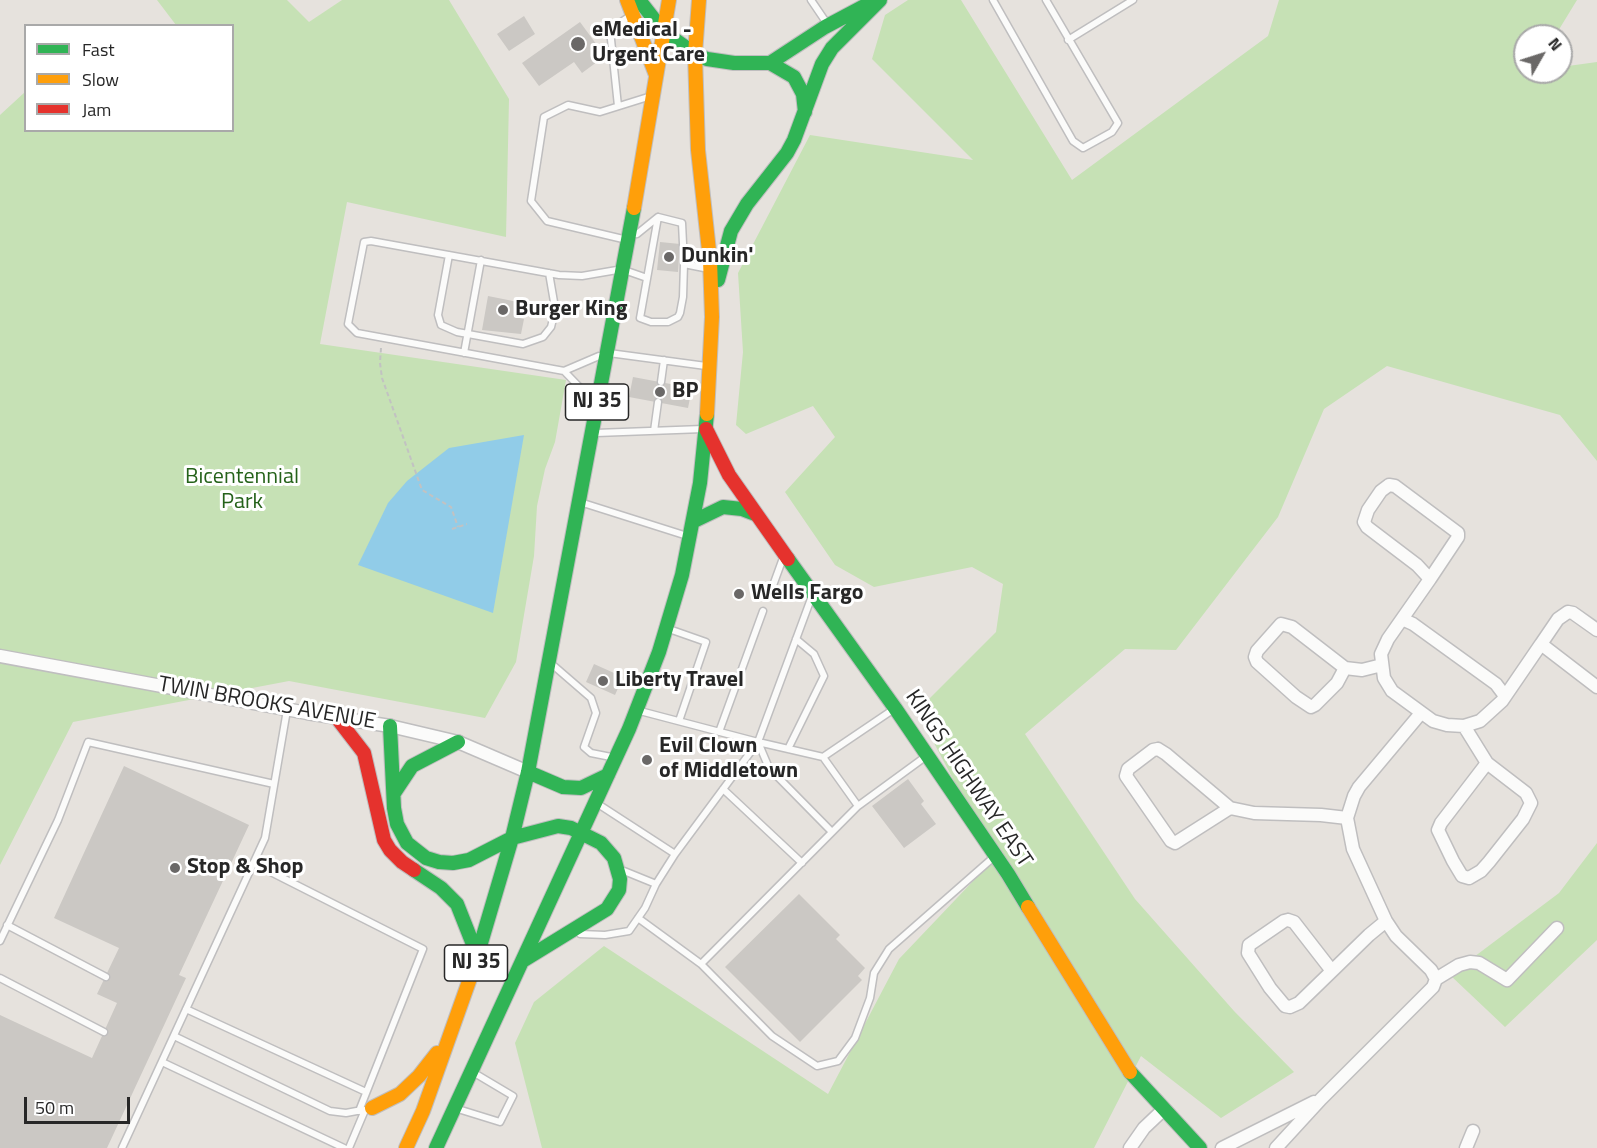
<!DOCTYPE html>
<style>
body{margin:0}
#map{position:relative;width:1597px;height:1148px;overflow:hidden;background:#e6e2dd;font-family:"Titillium Web",sans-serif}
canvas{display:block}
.legend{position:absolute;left:24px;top:24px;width:210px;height:108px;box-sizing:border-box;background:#fff;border:2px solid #a9a9a9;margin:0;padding:8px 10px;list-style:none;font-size:18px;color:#272727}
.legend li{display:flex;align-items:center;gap:12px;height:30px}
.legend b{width:30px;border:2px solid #a9a9a9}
.north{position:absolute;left:1513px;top:24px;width:60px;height:60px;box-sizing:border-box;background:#fff;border:2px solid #a9a9a9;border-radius:50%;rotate:51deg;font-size:16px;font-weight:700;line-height:24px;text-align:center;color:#272727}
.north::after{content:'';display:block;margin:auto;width:21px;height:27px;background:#6a6867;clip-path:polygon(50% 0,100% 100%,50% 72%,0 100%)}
.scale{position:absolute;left:24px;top:1097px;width:106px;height:27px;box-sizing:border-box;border:3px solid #272727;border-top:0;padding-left:8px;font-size:18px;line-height:21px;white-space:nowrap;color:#272727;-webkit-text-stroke:4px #fff;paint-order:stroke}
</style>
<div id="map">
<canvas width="1597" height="1148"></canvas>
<ul class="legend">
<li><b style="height:8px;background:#30b455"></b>Fast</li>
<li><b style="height:8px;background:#ff9f0a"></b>Slow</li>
<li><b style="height:8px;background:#e5322d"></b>Jam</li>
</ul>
<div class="north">N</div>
<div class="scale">50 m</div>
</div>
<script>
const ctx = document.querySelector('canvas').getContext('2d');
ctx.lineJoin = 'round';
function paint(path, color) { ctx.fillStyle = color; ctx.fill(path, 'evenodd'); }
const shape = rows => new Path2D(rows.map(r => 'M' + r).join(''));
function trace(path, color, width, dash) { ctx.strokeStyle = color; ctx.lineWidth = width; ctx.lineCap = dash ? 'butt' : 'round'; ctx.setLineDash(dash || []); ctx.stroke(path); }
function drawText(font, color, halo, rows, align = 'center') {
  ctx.font = font + ' "Titillium Web",sans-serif'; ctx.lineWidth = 6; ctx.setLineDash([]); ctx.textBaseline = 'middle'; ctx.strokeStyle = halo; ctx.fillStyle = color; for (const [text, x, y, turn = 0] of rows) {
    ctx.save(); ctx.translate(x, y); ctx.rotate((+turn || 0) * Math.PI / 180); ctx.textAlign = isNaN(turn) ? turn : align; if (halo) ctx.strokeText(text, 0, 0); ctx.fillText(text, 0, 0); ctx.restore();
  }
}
paint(shape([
 [157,0,287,0,309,22,342,0,449,0,509,99,506,237,347,202,320,344,566,380,555,442,545,469,537,506,534,556,516,662,485,718,289,681,73,722,0,865,0,115,25,92,26,130,232,130,232,26,176,25],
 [908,0,961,0,1072,180,1268,36,1279,0,1577,0,1555,36,1525,36,1525,72,1561,72,1561,57,1568,66,1597,62,1597,461,1560,415,1387,366,1324,409,1278,517,1176,650,1125,649,1025,734,1135,899,1234,1011,1294,1072,1221,1118,1141,1056,1094,1148,542,1148,515,1043,534,1002,604,946,828,1094,899,959,995,858,917,711,996,632,1003,584,972,567,874,587,835,565,785,492,835,437,813,406,746,434,736,425,743,352,738,273,810,135,973,160,872,59,885,15],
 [1597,843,1597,940,1505,1027,1450,975,1559,893]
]), '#c6e1b5');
paint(shape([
 [524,435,493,613,358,565,388,503,407,481,449,448]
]), '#91cce8');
paint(shape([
 [524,16,535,34,509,51,497,34],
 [580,22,605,56,582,73,574,62,539,86,522,63],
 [660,242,680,244,678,272,657,270],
 [488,296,523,303,520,318,524,319,521,334,482,330],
 [633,377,692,388,688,408,629,397],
 [594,664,623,677,615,695,586,682],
 [124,766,249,825,179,975,186,978,107,1148,0,1148,0,1015,92,1058,117,1003,97,994,119,948,54,918],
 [908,779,924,801,921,804,936,824,904,848,872,806],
 [799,894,840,935,836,939,865,968,858,976,862,980,800,1042,725,967]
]), '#cbc8c4');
const lane = shape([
 [811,0,828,25],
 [993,0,1073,141,1083,148,1112,132,1118,123,1046,0],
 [1068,40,1133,0],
 [618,106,610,30,630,16],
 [637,234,658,217,682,223,684,264,683,297,680,313,678,317,668,322,651,322,640,318,658,217],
 [623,239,547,221,531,201,544,117,568,105,600,112,648,97],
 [449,255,438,315,441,325,457,332,523,344,543,337,551,327,555,311,554,302,549,273],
 [684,264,704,268],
 [627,271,647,278],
 [464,353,481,260],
 [609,353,706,366],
 [599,356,564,371,357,333,348,324,364,242,371,241,559,275,582,276,617,270],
 [564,371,591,399],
 [661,382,664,360],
 [654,431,658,402],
 [596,433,703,429],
 [583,503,684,535],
 [771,591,783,558],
 [669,629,706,642,679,721],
 [554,666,591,698,596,713,584,747,591,753,611,757],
 [640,711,758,742,812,596],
 [719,732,763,611],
 [758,742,823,757,894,709],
 [758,742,769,768,832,832],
 [788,749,824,676,814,654,796,639],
 [823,757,858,806,925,757],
 [723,789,802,863],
 [598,804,675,854],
 [253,863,423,949,359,1111],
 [624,871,656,884],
 [638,918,701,964,772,1036,817,1066,838,1061,855,1038,870,998,874,973,889,949,995,856],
 [7,925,106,977],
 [580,934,605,935,629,931,645,908,656,884,675,854,758,742],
 [0,941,58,820,88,742,274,784],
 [701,964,858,806],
 [0,978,104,1032],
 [186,1009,366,1092],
 [174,1036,330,1111,346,1113,362,1110],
 [162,1062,344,1148],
 [458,1109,500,1122,513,1096,476,1074],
 [122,1148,265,838,287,710],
 [349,1148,365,1110]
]);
const street = shape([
 [1389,485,1395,486,1458,533,1458,537,1430,579,1417,565,1367,527,1364,522,1368,510,1381,491,1389,485],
 [1430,579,1388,639,1381,654,1384,678,1392,691,1433,721,1447,725,1464,726,1480,721,1502,701,1541,644],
 [1402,619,1413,624,1496,684,1505,696],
 [1281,624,1292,627,1345,668,1337,683,1315,705,1311,707,1296,697,1257,662,1255,657,1257,651,1281,624],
 [1597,630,1573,613,1568,612,1558,619,1541,644,1597,687],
 [0,656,307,713,390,726,458,742,528,772],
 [1345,668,1362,670,1382,665],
 [1464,726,1487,763],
 [1158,749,1166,754,1230,808,1175,843,1171,841,1126,776,1128,769,1153,750,1158,749],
 [1487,763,1526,793,1531,803,1523,819,1489,862,1481,871,1469,878,1462,876,1453,861,1438,830,1441,823,1487,763],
 [1230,808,1254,813,1321,815,1347,818],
 [1288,920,1294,922,1332,971,1299,1003,1290,1007,1285,1006,1270,988,1248,953,1249,945,1284,921,1288,920],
 [1332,971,1369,935,1386,921],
 [1436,979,1459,965,1470,962,1479,963,1507,980,1557,928],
 [1130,1148,1144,1128,1163,1110],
 [1222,1148,1314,1102],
 [1276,1148,1321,1099,1433,987,1436,979,1431,970,1396,936,1386,921,1353,849,1347,818,1354,796,1359,787,1421,713],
 [1466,1148,1473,1131]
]);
const fast = shape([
 [639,0,664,32,695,54,707,59,734,63,770,63,825,27,870,3],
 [770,63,794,77,803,94,805,112],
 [718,280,731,231,747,204,787,153,794,140,822,64,832,48,880,0],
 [694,521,723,507,742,509,755,514],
 [788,559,895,708,1008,874,1028,907],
 [390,726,394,808,397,824,407,843,426,858,439,862,453,863,469,860,512,838,558,826,571,828,601,843,614,858,620,879,619,890,607,909,524,960],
 [528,772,563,787,581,788,608,775],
 [394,793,412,766,458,742],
 [414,870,441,888,457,904,478,957],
 [473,970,512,838,528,772,634,208],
 [1130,1072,1200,1148],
 [436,1148,629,729,659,652,682,575,700,483,707,414]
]);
const slow = shape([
 [627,0,656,75],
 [699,0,695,54,698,150,710,260,712,317,707,414],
 [634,208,669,0],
 [1028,907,1130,1072],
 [372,1108,400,1094,419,1076,437,1053],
 [406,1148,423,1111,473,970]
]);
const jam = shape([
 [706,429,729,475,788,559],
 [337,718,364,753,384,840,390,850,402,862,414,870]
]);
trace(lane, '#bfbebf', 9);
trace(street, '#bfbebf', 15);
trace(fast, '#bfbebf', 16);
trace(slow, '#bfbebf', 16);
trace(jam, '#bfbebf', 16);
trace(shape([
 [381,348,380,363,382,378,422,490,451,507,458,527],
 [452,529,467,524]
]), '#c2c2c2', 2, [4.5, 3]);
trace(lane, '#fbfbfa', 6);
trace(street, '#fbfbfa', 12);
trace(fast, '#30b455', 14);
trace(slow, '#ff9f0a', 14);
trace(jam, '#e5322d', 14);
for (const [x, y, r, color] of [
 [578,44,8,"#6a6867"],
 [669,257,6,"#6a6867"],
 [503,310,6,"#6a6867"],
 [660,392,6,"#6a6867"],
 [739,594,6,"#6a6867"],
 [603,681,6,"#6a6867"],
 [647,760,6,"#6a6867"],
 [175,868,6,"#6a6867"]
]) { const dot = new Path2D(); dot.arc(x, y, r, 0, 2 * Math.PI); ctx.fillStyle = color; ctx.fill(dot); trace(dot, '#fff', 2); }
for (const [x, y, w] of [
 [597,402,63],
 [476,963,63]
]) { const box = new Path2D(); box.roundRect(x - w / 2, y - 18, w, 36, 4.5); ctx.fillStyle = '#fff'; ctx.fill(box); trace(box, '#272727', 1.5); }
drawText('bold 21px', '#272727', null, [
 ["NJ 35",597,402],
 ["NJ 35",476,963]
]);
drawText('bold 22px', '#272727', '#fff', [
 ["eMedical -",592,31],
 ["Urgent Care",592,56],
 ["Dunkin'",681,257],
 ["Burger King",515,310],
 ["BP",672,392],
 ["Wells Fargo",751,594],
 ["Liberty Travel",615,681],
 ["Evil Clown",659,747],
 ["of Middletown",659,772],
 ["Stop & Shop",187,868]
], 'left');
drawText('22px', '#25621a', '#fff', [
 ["Bicentennial",242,478],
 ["Park",242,503]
]);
drawText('22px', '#272727', '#fff', [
 ["TWIN BROOKS AVENUE",267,704,10],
 ["KINGS HIGHWAY EAST",968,779,56]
]);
</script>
